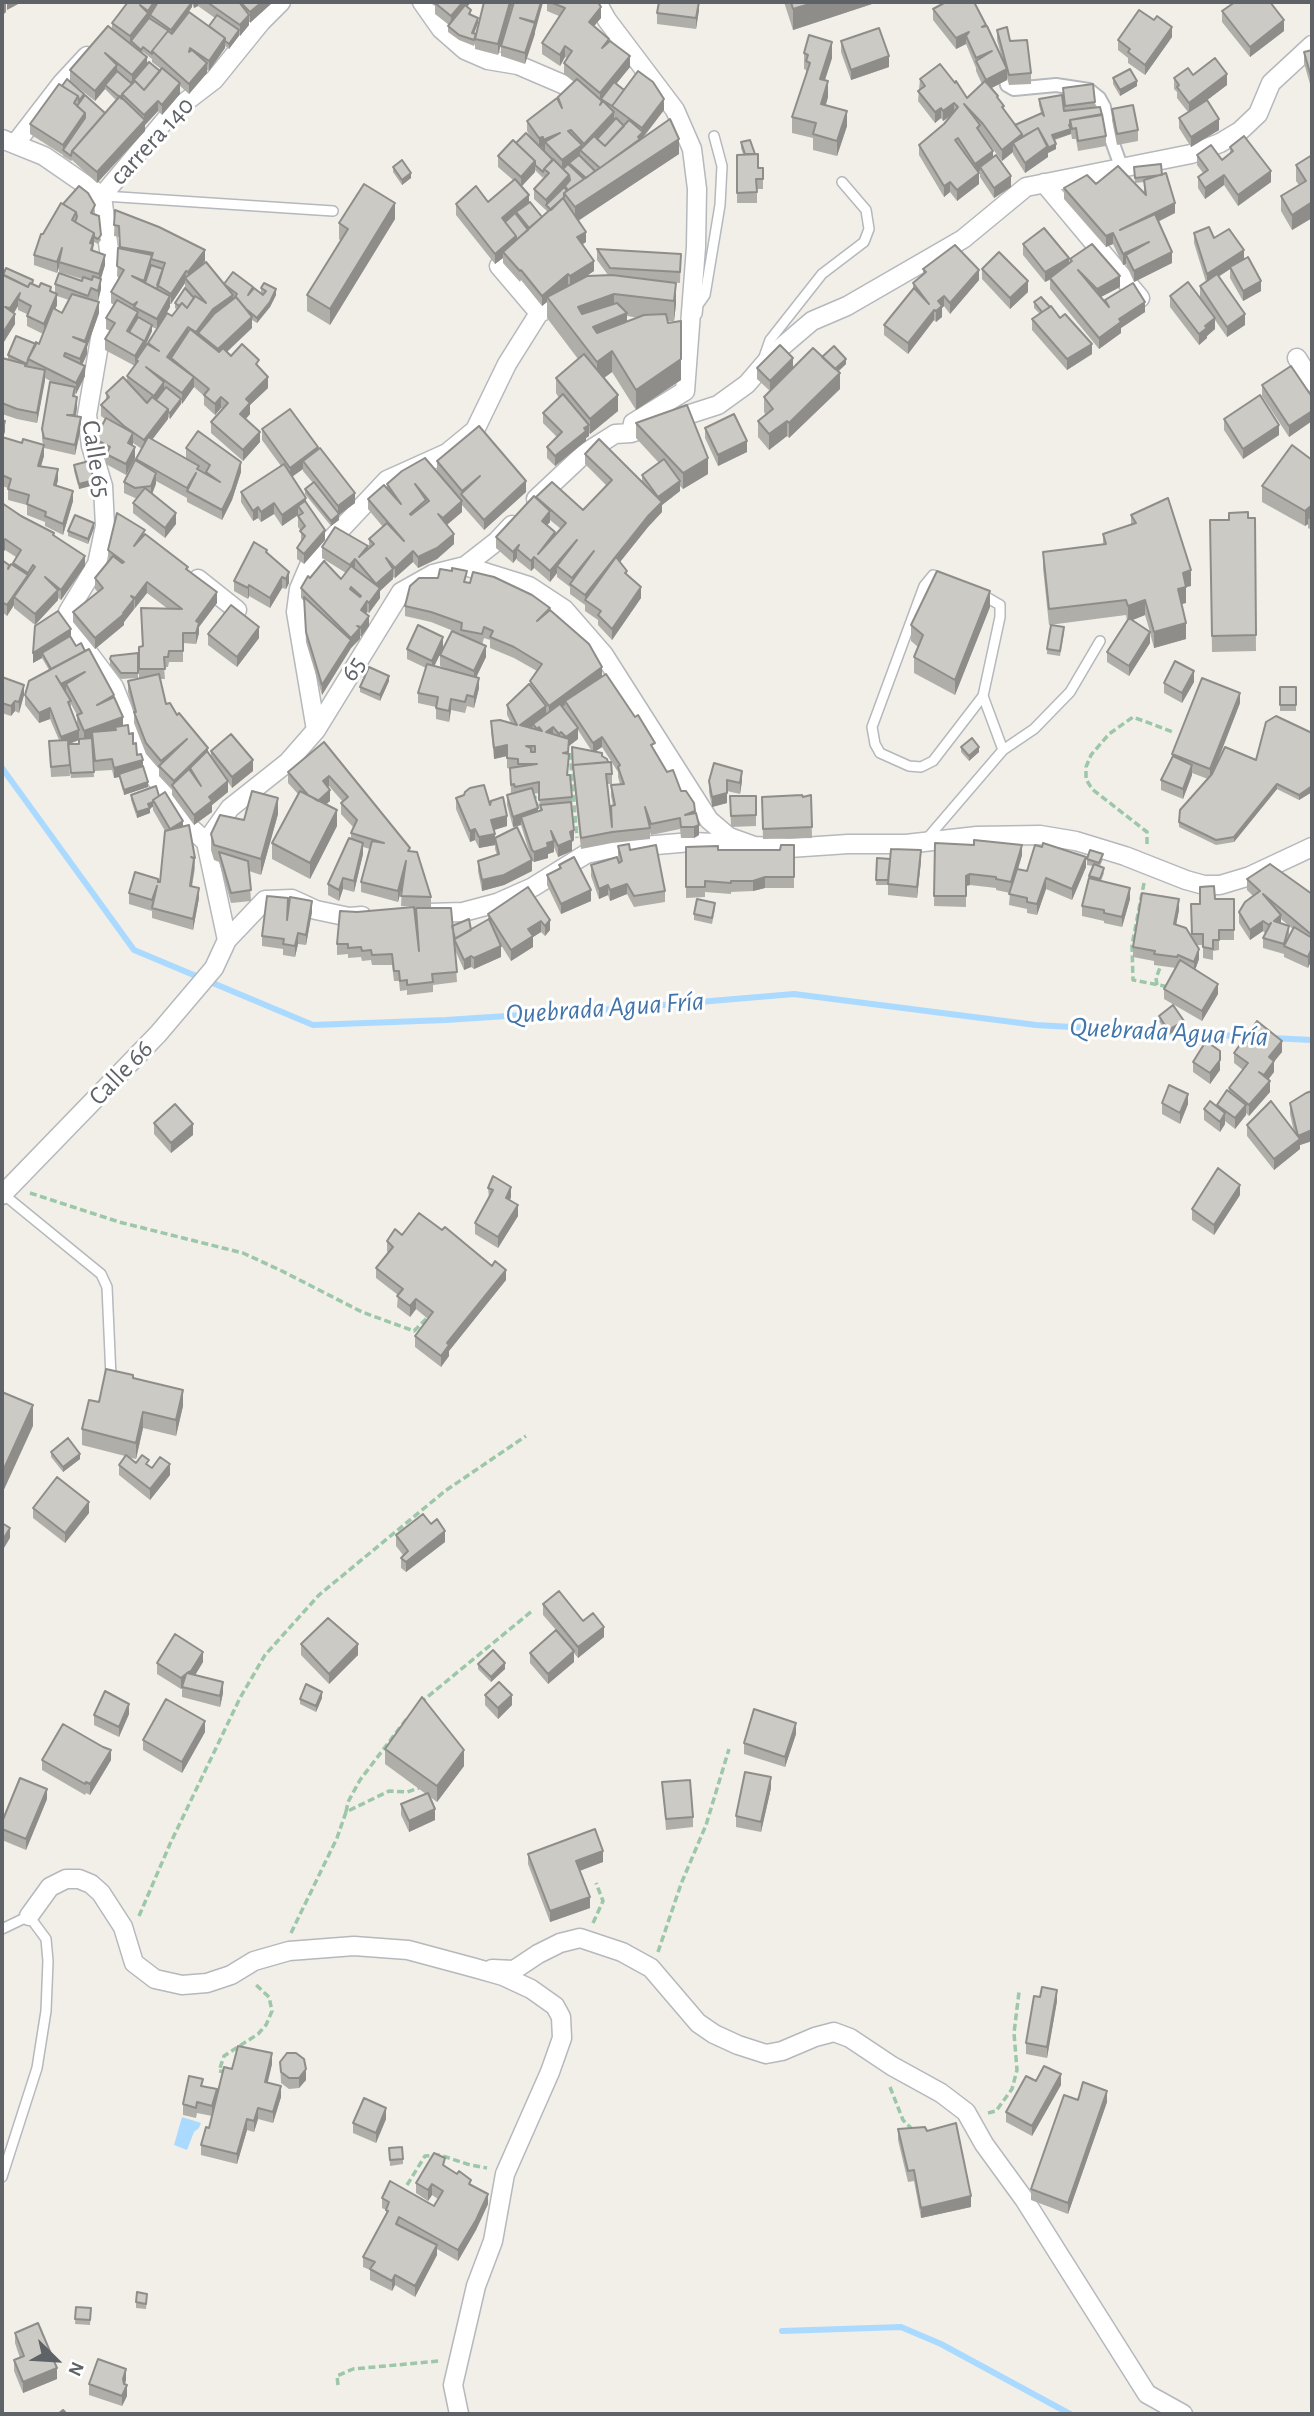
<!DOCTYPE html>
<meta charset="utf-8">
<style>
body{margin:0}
#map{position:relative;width:1314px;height:2416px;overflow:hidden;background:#f1efe8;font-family:"Alegreya Sans",sans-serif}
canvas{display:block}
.frame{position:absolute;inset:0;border:4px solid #5f6368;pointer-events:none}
.north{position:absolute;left:21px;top:2325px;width:70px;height:70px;-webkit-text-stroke:5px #fff;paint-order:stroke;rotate:114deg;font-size:19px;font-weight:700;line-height:28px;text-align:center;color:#5f6368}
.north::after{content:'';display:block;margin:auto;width:24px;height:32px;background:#5f6368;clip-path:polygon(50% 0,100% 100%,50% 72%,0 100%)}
</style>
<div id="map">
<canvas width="1314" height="2416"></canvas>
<div class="frame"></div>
<div class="north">N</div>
</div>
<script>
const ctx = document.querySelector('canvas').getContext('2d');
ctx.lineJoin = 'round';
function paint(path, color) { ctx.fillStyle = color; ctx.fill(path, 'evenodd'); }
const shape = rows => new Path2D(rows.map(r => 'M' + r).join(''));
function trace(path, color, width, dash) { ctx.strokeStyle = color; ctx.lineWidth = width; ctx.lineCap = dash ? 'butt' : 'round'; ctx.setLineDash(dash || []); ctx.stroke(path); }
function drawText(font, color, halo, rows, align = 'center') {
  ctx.font = font + ' "Alegreya Sans",sans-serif'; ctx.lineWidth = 6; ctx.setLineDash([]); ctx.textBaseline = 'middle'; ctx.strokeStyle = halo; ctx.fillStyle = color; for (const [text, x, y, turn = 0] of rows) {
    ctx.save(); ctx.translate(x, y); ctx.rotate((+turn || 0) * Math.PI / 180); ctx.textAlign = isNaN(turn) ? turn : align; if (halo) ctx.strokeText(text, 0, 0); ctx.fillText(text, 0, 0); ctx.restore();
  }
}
paint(shape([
 [182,2117,201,2123,199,2128,194,2132,187,2150,174,2145]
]), '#aadaff');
trace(shape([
 [2,768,134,950,313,1025,446,1020,628,1008,794,994,1036,1025,1254,1037],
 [1272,1038,1312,1040],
 [782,2331,901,2327,941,2344,1070,2414]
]), '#aadaff', 6);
const service = shape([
 [104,196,333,211],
 [697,314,698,305,705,295,720,205,722,166,714,136],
 [764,357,770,340,822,274,864,242,869,229,866,210,842,182],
 [945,580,933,575,924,586,872,727,875,744,880,753,909,766,921,767,933,761,983,696],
 [981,594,1000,605,1000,617,983,696,1003,750],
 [925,841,1003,750,1034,729,1070,692,1100,641],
 [3,1194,101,1274,107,1287,111,1377],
 [2,1929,29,1916,46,1939,48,1961,46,2011,37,2068,2,2177]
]);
const pedestrian = shape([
 [1002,65,1007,85,1014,89,1056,85,1089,90,1099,98,1104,107,1108,130,1122,169]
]);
const minor = shape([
 [422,2,441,29,465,50,488,60,518,65,567,86],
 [2,139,44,156,102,196,172,112,214,80,261,22,281,2],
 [15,144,62,83,87,56],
 [1044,183,1140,298],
 [102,196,110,258,108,292,87,415,91,446,103,486,105,526,97,564,68,612,68,620,78,639,114,687,142,757,182,820,206,842],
 [499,266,539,313],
 [1297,358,1312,382],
 [631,433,718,405,747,384,771,356,812,321,847,306,963,239,1026,187,1191,154,1220,143,1240,131,1258,114,1271,83,1312,45],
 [536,499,585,453,615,434,631,433,633,423,685,391,696,247,697,189,692,149,675,110,607,20,597,2],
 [465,566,497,541,512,525],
 [198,579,237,610],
 [316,730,296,612,299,589,311,561,387,480,447,453,475,430,507,364,539,313,568,300],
 [429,913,463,912,497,903,533,887,586,854,609,849,691,842,739,844],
 [227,940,206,842,230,808,288,762,316,730,401,592,433,574,465,566,529,586,564,609,604,655,709,820,729,837,754,846,789,848,848,844,906,844,977,836,1040,835,1076,841,1125,856,1186,880,1204,885,1220,885,1250,876,1312,847],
 [2,1195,158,1034,214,968,227,940,265,900,292,899,316,910,349,917,362,916],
 [29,1916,50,1887,66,1879,79,1879,91,1884,101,1893,123,1927,134,1963,155,1979,182,1985,207,1983,231,1975,254,1961,289,1951,354,1946,408,1950,475,1968,503,1976,531,1989,555,2006,561,2017,562,2038,550,2072,505,2174,493,2241,476,2286,453,2385,459,2414],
 [492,1969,514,1970,538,1954,560,1943,580,1938,622,1952,651,1968,698,2023,714,2034,738,2045,766,2054,782,2051,815,2037,834,2032,850,2038,892,2066,941,2093,966,2112,984,2144,1024,2199,1147,2394,1183,2414]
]);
trace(service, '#b5b8bc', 12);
trace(pedestrian, '#b5b8bc', 16);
trace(minor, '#b5b8bc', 21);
trace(shape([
 [570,753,577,838],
 [530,798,535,797,539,813,541,812],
 [1147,844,1147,832,1092,789,1086,779,1086,767,1091,755,1109,734,1133,717,1173,732],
 [1144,883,1132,945,1133,980,1169,987],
 [1157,985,1156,978,1161,965],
 [30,1193,119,1222,243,1253,282,1271,362,1312,414,1331,427,1318],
 [420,1703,532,1611],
 [346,1812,348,1802,360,1780,408,1717],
 [139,1916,170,1844,240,1698,265,1655,319,1595,445,1491,526,1436],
 [593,1923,603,1901,596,1883],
 [291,1933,337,1838,346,1812,389,1791,407,1792,419,1788],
 [658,1952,681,1884,706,1825,729,1749],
 [226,2072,219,2071,224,2056,258,2034,266,2025,272,2011,269,1997,254,1983],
 [890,2087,903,2120,912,2129],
 [988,2113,996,2111,1012,2089,1017,2070,1014,2033,1019,1992],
 [407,2185,425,2156,440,2155,470,2165,487,2168],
 [338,2385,337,2376,353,2369,439,2361]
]), '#9cc7a9', 3.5, [7, 3.5]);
trace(service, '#fff', 9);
trace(pedestrian, '#fff', 12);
trace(minor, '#fff', 18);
paint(shape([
 [125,2,273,2,249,22,249,25,240,36,239,35,229,49,225,46,225,48,209,71,207,70,207,73,189,94,180,86,180,94,162,115,158,111,145,125,145,131,97,183,72,160,71,161,63,156,63,155,30,134,30,124,84,96,105,113,116,100,105,89,95,101,70,81,70,70,112,29,112,23,125,5],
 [192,4,194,8,198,6,215,18,209,26,174,33,192,7],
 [143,52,152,59,152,62,161,69,160,71,147,65,142,54],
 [429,2,471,2,467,7,471,15,478,23,474,34,476,34,513,2,498,55,475,49,475,43,474,46,459,40,448,32,448,26,449,25,435,14,435,6],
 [543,2,525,64,501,56,501,46],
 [547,2,598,2,601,18,594,26,609,41,630,67,616,84,624,90,664,110,643,138,679,154,578,220,586,242,582,244,594,271,585,277,608,275,597,260,597,249,681,254,680,283,669,282,676,304,674,321,668,321,668,323,681,321,681,380,636,410,612,372,604,378,618,411,590,434,589,433,589,436,586,438,586,441,555,466,547,458,547,447,557,437,543,423,543,413,559,398,556,393,556,378,578,359,547,318,547,302,542,306,521,280,520,282,503,263,503,258,495,264,456,215,456,204,488,202,513,180,498,167,498,156,516,143,531,138,527,131,527,121,558,100,558,97,574,82,564,74,564,63,567,58,565,57,560,66,542,54,542,43,559,16,547,11],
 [535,170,543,178,544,176,544,178,534,189,534,199,548,212,542,217,529,203,522,186,535,172],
 [627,316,639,318,627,322],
 [784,2,875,2,875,3,793,30],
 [933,9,986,26,1002,58,997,40,997,30,1010,41,1031,73,1031,84,1009,85,1007,78,1007,80,991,88,1004,110,1015,125,1041,113,1039,105,1039,99,1064,111,1063,88,1095,102,1095,108,1106,136,1106,146,1078,151,1076,139,1072,139,1071,133,1071,134,1055,140,1056,149,1048,153,1048,157,1025,173,1013,154,1013,152,1002,161,980,132,993,157,1011,187,994,198,980,177,980,171,979,172,979,184,957,201,950,192,944,197,919,155,919,145,944,124,952,115,943,121,941,118,935,123,918,101,920,79,967,98,982,84,976,71,976,68,966,44,956,49,933,20],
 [699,10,696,29,657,24,657,13],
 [1222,11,1284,31,1250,57,1222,22],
 [1172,37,1145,75,1128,63,1128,58,1118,50,1118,40],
 [841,41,889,67,851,80,841,52],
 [1312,50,1312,91,1304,63,1304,52],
 [804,53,832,58,825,80,828,97,826,105,847,126,837,156,813,150,813,138,792,133,792,117,806,75,806,70,804,69],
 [1193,75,1227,85,1207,100,1219,130,1191,147,1179,128,1179,118,1188,112,1177,98,1177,92,1174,89,1174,78],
 [1113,78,1137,86,1120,96,1113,84],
 [1112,109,1138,130,1138,141,1117,145,1112,120],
 [741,142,758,168,763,168,763,189,757,189,757,203,737,203,737,155,743,154,741,148],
 [1230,147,1271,182,1238,206,1224,185,1205,199,1198,188,1198,177,1203,173,1197,165,1197,155,1222,160,1230,154],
 [1312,155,1312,218,1292,230,1281,211,1281,196,1299,185,1296,181,1296,165],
 [393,167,411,178,402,185,393,172],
 [1134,167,1162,175,1175,213,1158,222,1172,263,1134,282,1126,264,1123,265,1113,244,1106,247,1064,199,1064,188,1096,184,1144,193,1144,182,1135,183],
 [63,204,95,210,93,214,101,240,98,244,94,242,93,251,105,265,101,279,101,289,98,301,91,299,90,300,99,313,87,347,87,354,82,365,85,376,76,394,75,394,77,408,76,416,81,428,75,455,44,448,44,456,41,466,58,480,56,486,73,501,63,535,45,526,45,522,27,515,27,505,8,500,8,488,2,486,2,420,5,431,3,437,22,443,43,445,42,439,42,429,52,382,45,378,37,423,17,419,2,414,2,358,8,359,8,355,39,344,43,334,27,326,27,314,18,310,18,306,14,313,15,324,2,345,2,274,33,284,55,293,55,284,82,281,82,279,59,272,59,267,57,273,34,265,34,255,43,234],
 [57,296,69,300,62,313,55,310,57,305],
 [115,210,205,261,199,267,224,284,253,290,263,295,261,293,261,288,276,295,270,307,257,323,252,320,252,328,227,352,231,356,259,368,268,388,250,405,250,414,246,419,260,442,243,461,211,433,211,422,223,409,221,408,215,415,204,405,204,396,194,387,182,404,181,402,181,404,170,419,168,417,168,419,152,440,186,458,186,448,241,472,232,500,222,520,187,502,187,498,156,481,152,494,176,524,165,538,133,513,133,503,137,498,135,498,124,493,124,482,142,449,133,443,132,446,135,458,126,475,106,464,106,455,95,449,95,439,105,419,101,416,101,405,106,400,106,393,127,382,127,376,135,366,105,350,105,339,110,331,106,329,106,318,114,305,111,303,111,292,119,278,117,276,118,248,119,249,119,237,114,236],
 [185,283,185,288,175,303,175,308,177,310,172,316,160,324,170,307,170,304,171,304],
 [152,327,157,329,148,343,148,345,145,347,152,331],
 [395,219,330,325,307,311,307,295,341,241,339,239,339,223],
 [1194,233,1214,238,1244,260,1261,291,1243,301,1230,278,1230,269,1218,277,1245,325,1227,337,1215,320,1215,329,1207,336,1207,338,1199,345,1170,307,1170,296,1207,308,1200,297,1200,286,1206,282,1194,243],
 [1023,244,1069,263,1070,259,1120,287,1101,297,1105,303,1105,300,1145,312,1121,328,1121,333,1099,349,1050,289,1050,280,1045,282,1023,255],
 [923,269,979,280,950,314,944,306,942,308,942,317,936,322,934,320,908,354,884,335,884,325,913,290,913,283,923,275],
 [982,269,1028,292,1010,309,982,279],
 [1034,302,1050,307,1092,354,1067,370,1032,330,1032,319,1040,314,1034,308],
 [822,357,846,364,838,372,840,389,789,438,787,436,769,450,758,437,758,421,766,415,764,412,764,397,770,391,757,379,757,368,793,368],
 [1262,385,1312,397,1312,421,1289,437,1262,396],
 [1224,419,1279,435,1243,459,1224,430],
 [636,423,708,474,683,489,680,486,680,491,662,505,662,512,648,527,620,562,641,598,612,640,598,625,598,620,585,611,585,605,570,594,570,587,557,577,557,573,550,582,534,568,531,571,517,560,517,558,513,563,496,548,496,537,536,499,536,497,583,510,607,486,585,464,585,454,642,482,642,475,659,463,636,438],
 [550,520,561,529,555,535,547,525,550,522],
 [705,428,747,452,718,466,705,438],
 [262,429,318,449,355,503,339,515,339,520,331,526,305,494,305,489,313,483,303,471,303,469,292,477,325,540,304,564,297,559,297,548,301,542,301,531,298,527,298,515,282,526,274,514,261,522,258,518,253,521,241,502,241,492,281,466,262,440],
 [1312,460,1312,530,1308,528,1308,524,1305,526,1262,502,1262,486],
 [437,461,526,492,484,530,462,505,462,512,447,525,454,544,437,559,418,568,413,562,395,578,393,577,393,579,380,591,380,598,369,613,367,612,366,613,369,626,351,648,322,695,306,642,304,601,301,598,301,588,310,578,341,579,346,573,322,558,322,547,368,549,369,548,369,539,383,527,368,509,368,499,387,488,387,484,437,472],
 [74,465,94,485,79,489,74,471],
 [2,503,54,535,85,566,61,600,58,598,58,600,35,625,14,608,14,605,7,616,2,612,2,560,9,567,13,565,16,557,5,550],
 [1131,515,1191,586,1186,587,1186,603,1181,604,1186,639,1154,648,1150,633,1150,643,1129,676,1107,662,1107,652,1127,620,1126,615,1049,625,1043,568,1043,552,1103,544,1103,534,1131,525],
 [1145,615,1150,632,1132,620],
 [1248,518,1255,518,1256,651,1212,652,1210,520],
 [94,528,88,544,68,536,68,531],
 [145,535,188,570,217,603,199,627,199,633,196,644,183,643,183,662,169,662,168,667,164,667,165,679,160,679,166,704,177,715,211,756,211,751,253,771,232,788,228,782,228,792,212,805,212,812,194,825,172,795,172,790,159,776,159,769,146,754,134,723,134,715,128,692,128,681,139,679,139,647,142,646,141,608,168,609,147,593,124,622,124,625,95,649,73,622,73,612,98,592,95,589,95,578,109,562,108,550],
 [267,553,289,583,286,589,282,588,270,608,249,596,248,599,234,591,234,581],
 [467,581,467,583,550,610,602,677,655,752,699,835,694,838,681,838,680,829,651,835,650,832,650,839,612,843,581,849,573,775,572,747,591,750,578,730,578,739,569,746,568,775,572,797,574,840,572,842,572,851,558,857,554,847,554,852,548,854,548,858,534,862,532,861,521,825,513,827,507,805,507,795,511,794,510,769,507,768,507,756,494,759,491,731,491,721,511,723,507,715,507,705,530,685,530,681,537,671,514,658,490,648,490,640,484,638,482,645,486,657,476,677,479,688,474,708,467,706,465,713,451,710,449,722,436,719,436,707,418,703,418,693,426,668,407,659,407,649,443,648,434,666,449,670,440,666,440,655,461,634,431,622,405,616,405,606],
 [602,747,618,772,618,777,620,784,611,785,611,796,613,806,611,825,607,784,612,784,612,774,602,756,596,751],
 [539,793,540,811,538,811,533,794],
 [990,607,955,695,914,673,914,657,918,647,911,641,911,625],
 [1064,633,1060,656,1047,654,1047,649],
 [208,634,259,638,237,667,208,645],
 [71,638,76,646,85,651,114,697,123,726,129,734,143,766,148,787,124,795,119,777,114,778,112,770,95,771,92,739,94,777,71,778,69,761,70,776,51,777,49,741,59,740,50,719,39,723,25,705,25,695,49,670,42,658,33,663,33,653],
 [71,704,77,715,77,724,71,708],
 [79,740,79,744,69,744],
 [138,653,138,678,121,679,110,665,110,659],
 [2,677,24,695,19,713,15,711,11,716,2,713],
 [389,681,380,701,360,692,360,687],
 [1194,682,1182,703,1164,693,1164,683],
 [1280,687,1296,687,1296,711,1280,711],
 [1240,703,1215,768,1312,792,1299,800,1277,789,1234,842,1216,845,1179,827,1179,822,1208,779,1192,773,1192,775,1183,799,1161,790,1161,780,1172,757,1172,754],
 [324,742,410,851,431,897,431,908,401,906,402,887,398,902,361,892,361,882,370,849,363,847,363,854,354,892,343,889,339,901,328,895,328,884,351,839,351,833,353,827,341,814,341,803,343,802,329,786,328,787,330,801,326,804,337,826,310,879,272,859,272,843,298,794,288,783,288,772],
 [961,747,979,752,969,761,961,752],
 [709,781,742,781,740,794,727,791,727,803,712,807,709,792],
 [131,795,159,796,183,827,195,858,195,868,192,887,199,898,193,930,152,918,152,911,129,904,129,893,160,882,165,831,153,810,153,807,150,808,150,813,137,818,131,800],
 [811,795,812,838,763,839,762,797,803,797],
 [730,796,756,796,756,826,731,827],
 [456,798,490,805,507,826,494,830,495,845,479,848,475,840,470,842,456,809],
 [278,814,261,875,249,871,251,901,231,903,219,862,214,860,211,850,211,834,244,820],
 [495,838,532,871,504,885,482,891,478,871,478,861,497,855,495,849],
 [935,843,1022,855,1018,869,1027,871,1086,867,1072,900,1046,889,1037,915,1027,913,1027,909,1009,905,1010,893,996,890,996,888,970,885,966,886,966,907,934,906],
 [794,845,794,888,765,888,753,891,731,892,731,894,705,892,705,897,686,898,686,847,718,850,780,850],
 [618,846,630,850,665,891,665,902,634,907,627,894,610,901,608,895,599,899,591,876,591,865,619,862,618,856],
 [877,858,921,861,917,898,888,895,888,885,876,885],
 [1087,859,1103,859,1100,866,1104,873,1101,881,1130,899,1122,927,1104,923,1104,921,1082,916,1082,906,1089,876,1093,866,1087,865],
 [559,865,591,901,561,914,547,885,547,875,559,868],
 [1247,879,1312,894,1312,959,1308,968,1284,957,1284,954,1263,948,1263,938,1266,934,1263,931,1250,940,1239,923,1239,912,1253,896,1247,890],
 [1281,919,1289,926,1281,923],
 [1289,926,1293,929,1289,935],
 [528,887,550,930,545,936,541,932,533,937,533,947,511,961,501,945,501,957,474,969,471,967,464,970,455,950,457,982,433,985,433,992,407,995,407,990,400,991,399,981,394,981,392,965,372,965,371,960,362,961,361,957,348,958,348,954,337,955,337,944,417,933,416,908,452,926,471,930,488,920,488,914],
 [1215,899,1234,899,1234,940,1219,940,1219,950,1213,951,1213,960,1203,958,1203,945,1197,945,1199,959,1195,970,1218,994,1202,1021,1164,999,1164,989,1176,968,1154,965,1154,961,1133,957,1133,947,1179,910,1176,925,1192,937,1191,904,1200,904],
 [715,909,712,924,694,920,694,914],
 [288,912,312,912,306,945,298,944,295,957,283,955,283,949,262,946,262,936],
 [1159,1016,1184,1026,1168,1035,1159,1021],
 [1220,1051,1220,1070,1210,1084,1193,1072,1193,1062],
 [1282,1052,1274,1061,1274,1072,1268,1080,1270,1092,1249,1116,1246,1113,1246,1115,1235,1129,1225,1121,1225,1124,1220,1132,1204,1120,1204,1109,1217,1106,1217,1105,1229,1091,1229,1088,1243,1070,1234,1063,1234,1053],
 [1312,1091,1312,1141,1300,1145,1300,1149,1274,1170,1247,1136,1247,1125,1294,1132,1290,1114,1290,1103],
 [1162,1103,1188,1104,1180,1124,1162,1114],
 [154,1123,193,1135,171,1153,154,1134],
 [488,1188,511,1197,510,1200,518,1216,498,1248,475,1234,475,1223,489,1198],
 [1240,1195,1214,1235,1192,1220,1192,1209],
 [402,1235,506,1280,449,1351,449,1356,441,1367,415,1347,415,1336,428,1319,416,1309,410,1317,397,1307,398,1295,376,1278,376,1268,388,1253,387,1251,387,1241],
 [133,1378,183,1406,176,1436,143,1428,136,1459,127,1457,136,1463,149,1466,152,1468,170,1475,150,1500,119,1475,119,1465,125,1456,82,1445,82,1429,99,1402],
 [51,1452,80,1459,63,1472,51,1457],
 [33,1508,89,1513,65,1543,33,1518],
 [396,1535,445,1542,406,1572,401,1568,401,1558,403,1555,396,1546],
 [543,1604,583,1621,604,1637,578,1658,574,1653,574,1662,548,1684,530,1663,530,1653,556,1630,543,1615],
 [301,1644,358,1655,329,1684,301,1655],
 [203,1662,195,1675,223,1693,220,1707,182,1697,182,1688,181,1689,157,1674,157,1663],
 [478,1664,505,1669,491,1682,478,1669],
 [485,1695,512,1705,498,1719,485,1705],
 [322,1698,316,1712,300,1704,300,1699],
 [129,1714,119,1737,94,1725,94,1715],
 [205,1732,182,1773,143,1750,143,1740],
 [796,1734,785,1767,744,1754,744,1743],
 [385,1749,464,1766,437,1802,429,1796,435,1820,409,1832,401,1815,401,1804,426,1794,385,1764],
 [42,1760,111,1760,90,1795,86,1793,85,1795,42,1770],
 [662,1782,693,1817,693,1827,666,1830],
 [771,1788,761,1832,736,1827,736,1816],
 [47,1799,26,1850,2,1840,2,1822],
 [528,1854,603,1862,580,1871,590,1908,550,1922,528,1864],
 [1057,2001,1047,2058,1026,2054,1026,2043],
 [280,2062,306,2080,299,2088,289,2089,281,2083],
 [272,2064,268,2082,281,2097,273,2123,258,2119,254,2132,247,2130,237,2164,201,2155,201,2145,209,2128,212,2116,197,2113,196,2118,183,2115,183,2104,203,2086,217,2098,232,2069],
 [1036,2081,1061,2085,1032,2136,1006,2122,1006,2112],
 [1078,2100,1107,2102,1068,2214,1031,2200,1031,2189],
 [386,2119,376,2143,353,2133,353,2123],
 [898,2129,927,2131,971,2207,921,2218,914,2181,908,2182,898,2140],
 [389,2148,403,2159,403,2164,390,2166],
 [445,2166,471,2185,488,2204,476,2230,458,2261,437,2249,437,2255,415,2297,395,2285,392,2291,370,2280,370,2270,363,2267,363,2257,386,2216,386,2210,382,2208,382,2198,434,2206,438,2199,432,2195,428,2201,416,2193,416,2183],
 [147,2299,146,2309,136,2308,136,2302],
 [76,2307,91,2308,90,2325,75,2324],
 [15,2333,57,2379,23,2393,14,2371,14,2360,20,2358,15,2343],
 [126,2380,125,2384,127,2396,122,2406,89,2395,89,2384]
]), '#afaea9');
paint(shape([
 [6,2,6,12,2,16,2,6],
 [7,2,22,2,7,10],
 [154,2,160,2,150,15,150,18,148,21,148,11],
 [192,2,192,7,171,36,171,30],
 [194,2,198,2,198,6,194,8],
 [262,2,271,2,271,4,250,23,250,12],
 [463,2,471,2,451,27,451,16],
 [510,2,513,2,498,55,498,44],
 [541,2,543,2,542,6,535,32,535,22],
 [699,2,699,10,696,29,696,18],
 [816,2,875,2,875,3,793,30,793,9],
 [601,7,601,18,589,32,589,22],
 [148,13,148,23,131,41,130,47,130,36],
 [249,15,249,25,240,36,240,25],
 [478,18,478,23,472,38,472,33],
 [1284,20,1284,31,1250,57,1250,47],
 [535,23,535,34,525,64,525,53],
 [1172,27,1172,37,1145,75,1145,65],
 [239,30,239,36,229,49,229,44],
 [969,32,966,36,966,44,956,49,956,38],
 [225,38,225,48,209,71,209,61],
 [832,42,832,58,820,95,820,79],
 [565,46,565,57,560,66,560,55],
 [630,56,630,67,603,100,601,99,602,111,600,115,600,93],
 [889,56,889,67,851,80,851,70],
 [147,57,147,68,132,86,132,75],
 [207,63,207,73,189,94,189,84],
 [117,65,117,76,105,85,105,89,95,101,95,91],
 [1007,69,1007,80,986,91,986,80],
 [1227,74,1227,85,1189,114,1189,103],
 [828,81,828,97,821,119,821,104],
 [1137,81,1137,86,1120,96,1120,90],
 [180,83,180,94,162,115,162,105],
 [664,99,664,110,643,137,643,142,638,137,642,133,642,128],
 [158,101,158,111,145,125,145,131,97,183,97,172,144,121,144,115],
 [954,103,954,113,943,121,943,111],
 [941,108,941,118,935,123,935,112],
 [847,111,847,126,837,156,837,141],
 [614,112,614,122,584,155,584,144],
 [85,113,85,123,63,150,63,155,63,145],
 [1219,119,1219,130,1191,147,1191,137],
 [1071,129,1071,134,1052,140,1052,135],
 [560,133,545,142,545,150,543,150,543,140],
 [1022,134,1022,145,1013,143,1013,152,1002,161,1002,150],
 [543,137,543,147,539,149,539,138],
 [679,139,679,154,575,223,575,207],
 [1056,144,1056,149,1048,153,1048,157,1025,173,1025,163,1048,146],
 [582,145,582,152,580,150,580,157,569,163,569,165,562,171,562,160],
 [993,151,993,161,980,167,980,171,975,175,975,164],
 [535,161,535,172,521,187,521,177],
 [1271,171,1271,182,1238,206,1238,195],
 [411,173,411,178,402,185,402,180],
 [979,173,979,184,957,201,957,190],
 [569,175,569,186,565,186,565,190,546,205,546,210,546,200],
 [1224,175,1224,185,1205,199,1205,188],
 [1011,176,1011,187,994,198,994,188],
 [950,182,950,192,944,197,944,186],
 [529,195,529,206,516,212,516,216,505,226,502,218],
 [1312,202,1312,218,1292,230,1292,215],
 [395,203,395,219,330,325,330,309],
 [1175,203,1175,213,1120,240,1120,230],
 [586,232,586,242,577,248,577,237],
 [94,233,94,244,93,247,93,255,90,253,90,243],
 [1113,233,1113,244,1106,247,1106,236],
 [516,236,516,247,503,252,503,258,495,264,495,254],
 [1149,242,1126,255,1126,264,1123,265,1123,254],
 [62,248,59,267,57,273,57,262],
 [205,250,205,261,188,282,188,272],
 [1244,250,1244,260,1207,284,1207,274],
 [1172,252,1172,263,1134,282,1134,271],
 [105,255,105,265,99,284,99,274],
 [1069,258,1069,268,1045,282,1045,272],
 [151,259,151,268,144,291,144,281],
 [594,261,594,271,570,287,570,276],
 [979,270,979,280,950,314,950,303],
 [186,271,185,283,171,304,171,294],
 [568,274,568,285,549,300,547,297,547,302,542,306,542,296],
 [1120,276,1120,287,1097,299,1097,289],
 [101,279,101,289,98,301,98,291],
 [1028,281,1028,292,1010,309,1010,298],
 [1261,281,1261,291,1243,301,1243,291],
 [676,283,676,304,674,321,674,301],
 [276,289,276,295,270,307,257,323,257,318],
 [20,293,18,299,18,306,10,319,10,308],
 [57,294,57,305,44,334,44,324],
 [614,294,614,315,578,328,578,307],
 [233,295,233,305,198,333,198,340,196,343,196,332,213,309],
 [170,296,170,307,157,330,157,319],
 [944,296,944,306,942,308,942,317,936,322,936,311,938,301],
 [99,302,99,313,87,347,87,354,80,370,80,359,85,347,85,341],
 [1145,302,1145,312,1121,328,1121,333,1099,349,1099,338,1119,319],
 [934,310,934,320,908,354,908,343],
 [138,312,138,322,127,341,127,331],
 [627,313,627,334,593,348,593,327],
 [15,314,15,324,2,345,2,334],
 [1245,314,1245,325,1227,337,1227,327],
 [252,317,252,328,218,360,218,349],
 [1215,318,1215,329,1207,336,1207,338,1199,345,1199,334,1205,326],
 [152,325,152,331,144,348,136,360,135,367,135,356],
 [188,327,188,337,171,358,171,363,167,357],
 [1092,344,1092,354,1067,370,1067,359],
 [612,351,612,372,597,383,597,362],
 [793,358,793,368,770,392,770,381],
 [681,359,681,380,636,410,636,390],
 [846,359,846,364,832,377,832,372],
 [85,366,85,376,76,394,76,383],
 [45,370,45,381,37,423,37,413],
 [840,373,840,389,789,438,789,423],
 [194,377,194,387,182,404,182,393],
 [268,377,268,388,250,405,250,414,240,425,240,414,246,399],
 [164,382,164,392,154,406,154,396],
 [618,395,618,411,590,434,590,419],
 [77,397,77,408,74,425,74,415],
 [221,397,221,408,215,415,215,404],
 [181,399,181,404,170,419,170,413],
 [168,409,168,419,144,450,144,440],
 [1312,411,1312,421,1289,437,1289,426],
 [81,417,81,428,75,455,75,445],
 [5,421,5,431,2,442,2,432],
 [787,421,787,436,769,450,769,434],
 [589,425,589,436,586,438,586,441,555,466,555,456,584,428],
 [1279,425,1279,435,1243,459,1243,449],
 [260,432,260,442,243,461,243,450],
 [133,433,133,444,128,454,128,443],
 [747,441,747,452,718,466,718,455],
 [44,445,44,456,38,476,38,466],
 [135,447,135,458,126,475,126,464],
 [318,447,318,458,303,461,303,469,290,478,290,468],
 [708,458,708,474,683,489,683,473],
 [241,462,241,472,232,500,222,520,222,510],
 [58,469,58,480,54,496,54,485],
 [156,473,156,484,151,497,151,486],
 [94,480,94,485,79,489,79,484],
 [526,481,526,492,484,530,484,520],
 [680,481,680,491,662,505,662,512,648,527,588,602,585,600,585,606,585,595,658,497],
 [73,491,73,501,63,535,63,524],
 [355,493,355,503,339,515,339,520,331,526,331,521,338,515,338,506],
 [306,498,306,509,298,506,298,515,282,526,282,515],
 [462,501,462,512,443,528,443,518],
 [274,503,274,514,261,522,261,512],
 [1312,505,1312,520,1308,517,1308,524,1305,526,1305,511],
 [258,507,258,518,253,521,253,511],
 [550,511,550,522,542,531,542,521],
 [176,513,176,524,165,538,165,528],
 [94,523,94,528,88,544,88,539],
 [325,530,325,540,304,564,304,554],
 [454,534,454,544,437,559,418,568,418,557],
 [5,539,5,550,2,554,2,544],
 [577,540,557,566,557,573,550,582,550,571],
 [519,545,517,549,517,558,513,563,513,552],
 [413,551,413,562,395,578,395,568],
 [85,556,85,566,61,600,61,590],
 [534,557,534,568,531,571,531,561],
 [355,559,355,570,350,576,350,565],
 [393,569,393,579,380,591,380,598,369,613,369,603,376,593,376,584],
 [1191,570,1191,586,1186,587,1186,603,1178,605,1178,589,1183,573],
 [289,572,289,583,286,589,286,579],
 [28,575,28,586,14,597,14,605,7,616,7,605],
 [282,577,282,588,270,608,270,598],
 [147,582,147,593,135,608,135,598],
 [249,585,249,596,248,599,248,588],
 [641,587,641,598,612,640,612,629],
 [58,590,58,600,35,625,35,614],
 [990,591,990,607,955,695,955,680],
 [217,592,217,603,199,627,199,633,196,644,196,621],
 [134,599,134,609,124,622,124,625,95,649,95,638],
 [1145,600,1145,615,1128,622,1128,606],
 [367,601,367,612,361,620,361,610],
 [369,616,369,626,361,637,361,627],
 [1186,623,1186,639,1154,648,1154,632],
 [259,627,259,638,237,667,237,657],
 [360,628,360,639,351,648,322,695,322,685,351,638],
 [71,629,71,640,42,653,42,658,33,663,33,653],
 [1150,632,1150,643,1129,676,1129,666],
 [443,637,443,648,432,671,432,661],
 [486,646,486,657,474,682,474,671],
 [602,667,602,678,565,701,565,705,549,717,549,706],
 [1194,671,1194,682,1182,703,1182,693],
 [85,672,66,684,66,692,61,684],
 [389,676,389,681,380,701,380,695],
 [479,678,479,688,474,708,474,697],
 [24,685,24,695,19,713,19,702],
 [1240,693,1240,703,1210,780,1210,769],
 [451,699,451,710,449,722,449,711],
 [15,701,15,711,11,716,11,706],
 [546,706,546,717,533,724,533,726,520,736,520,725],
 [50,708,50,719,39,723,39,713],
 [123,717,123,728,93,738,92,732,92,739,84,741,84,731],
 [553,727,553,737,546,732],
 [578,728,578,739,569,746,568,763,563,764,566,737],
 [79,730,79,740,61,747,61,737],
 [602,737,602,747,593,753,593,743],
 [507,745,507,756,494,759,494,748],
 [979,747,979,752,969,761,969,756],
 [208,748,208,759,190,768,190,776,174,787,174,781],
 [143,760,143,770,119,774,119,777,114,778,114,768],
 [253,760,253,771,232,788,232,777],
 [1192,765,1192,775,1183,799,1183,789],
 [742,771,742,781,740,794,740,783],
 [329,776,329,786,323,792,323,781],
 [228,781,228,792,212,805,212,812,194,825,194,815,209,797],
 [148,782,148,787,124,795,124,790],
 [1277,784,1277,789,1234,842,1234,837],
 [1312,786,1312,792,1299,800,1299,795],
 [330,790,330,801,315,814,315,804],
 [727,793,727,803,712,807,712,797],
 [278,798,278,814,261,875,261,859],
 [153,802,153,807,150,808,150,813,137,818,137,812,148,804],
 [538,808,538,819,521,817,521,825,513,827,513,817],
 [337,810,337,826,310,879,310,863],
 [507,816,507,826,491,831,491,820],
 [183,821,183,832,170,839,170,829],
 [699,825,699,835,694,838,694,827],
 [475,829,475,840,470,842,470,831],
 [574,830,574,840,572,842,572,851,558,857,558,846,570,832],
 [495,834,495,845,479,848,479,837],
 [554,841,554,852,548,854,548,858,534,862,534,852,547,843],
 [363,843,363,854,354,892,354,881],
 [1022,845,1022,855,1011,893,1011,882],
 [921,850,921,861,917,898,917,887],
 [1086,857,1086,867,1072,900,1072,889],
 [194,859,194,870,190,897,190,886],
 [532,860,532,871,504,885,482,891,482,880],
 [406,861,406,872,398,902,398,891],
 [970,874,970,885,966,886,966,907,966,876],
 [765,877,765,888,753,891,753,881],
 [343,878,343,889,339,901,339,890],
 [1046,878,1046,889,1037,915,1037,904],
 [627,884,627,894,610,901,610,890],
 [608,885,608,895,599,899,599,889],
 [199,888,199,898,193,930,193,919],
 [1130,888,1130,899,1122,927,1122,917],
 [591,890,591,901,561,914,561,904],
 [1179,899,1179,910,1174,935,1174,924],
 [312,901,312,912,306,945,306,935],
 [1281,915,1281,926,1274,921],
 [550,920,550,930,545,936,545,926],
 [541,921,541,932,533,937,533,947,511,961,511,950,528,929],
 [1263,921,1263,931,1250,940,1250,930],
 [298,933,298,944,295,957,295,946],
 [501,946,501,957,474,969,474,958],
 [1312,948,1312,959,1308,968,1308,957],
 [1199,949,1199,959,1194,973,1194,962],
 [471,956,471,967,464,970,464,960],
 [1218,984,1218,994,1202,1021,1202,1011],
 [1184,1021,1184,1026,1168,1035,1168,1030],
 [1282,1041,1282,1052,1269,1068,1269,1057],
 [1220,1060,1220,1070,1210,1084,1210,1073],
 [1274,1061,1274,1072,1264,1085,1264,1075],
 [1270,1081,1270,1092,1249,1116,1249,1105],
 [1188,1094,1188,1104,1180,1124,1180,1113],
 [1246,1105,1246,1115,1235,1129,1235,1118],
 [1225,1113,1225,1124,1220,1132,1220,1122],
 [193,1124,193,1135,171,1153,171,1143],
 [1312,1130,1312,1141,1300,1145,1300,1149,1274,1170,1274,1159,1298,1136],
 [1240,1185,1240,1195,1214,1235,1214,1225],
 [511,1187,511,1197,506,1209,506,1198],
 [518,1205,518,1216,498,1248,498,1237],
 [506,1270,506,1280,449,1351,449,1356,441,1367,441,1356,447,1343],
 [416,1299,416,1309,410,1317,410,1306],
 [183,1390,183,1406,176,1436,176,1420],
 [33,1405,33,1426,2,1494,2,1473],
 [143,1412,143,1428,136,1459,136,1443],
 [80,1454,80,1459,63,1472,63,1467],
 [170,1464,170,1475,150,1500,150,1489],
 [89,1502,89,1513,65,1543,65,1533],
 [10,1528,10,1538,4,1548,4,1554,2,1558,2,1541],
 [445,1531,445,1542,406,1572,406,1562],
 [604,1627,604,1637,578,1658,578,1647],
 [358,1644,358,1655,329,1684,329,1674],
 [574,1651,574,1662,548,1684,548,1674],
 [203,1652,203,1662,191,1682,187,1673],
 [505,1663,505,1669,491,1682,491,1677],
 [186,1674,186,1684,181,1689,181,1678],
 [223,1682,223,1693,220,1707,220,1696],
 [322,1692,322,1698,316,1712,316,1706],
 [512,1695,512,1705,498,1719,498,1708],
 [129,1704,129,1714,119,1737,119,1727],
 [205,1721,205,1732,182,1773,182,1762],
 [796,1723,796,1734,785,1767,785,1757],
 [111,1750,111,1760,90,1795,90,1784],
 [464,1750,464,1766,437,1802,437,1786],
 [771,1777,771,1788,761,1832,761,1822],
 [47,1789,47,1799,26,1850,26,1839],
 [435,1809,435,1820,409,1832,409,1821],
 [603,1851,603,1862,576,1872,576,1861],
 [590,1897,590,1908,550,1922,550,1911],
 [1057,1990,1057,2001,1047,2058,1047,2047],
 [272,2053,272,2064,265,2092,265,2082],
 [306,2069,306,2080,299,2088,299,2078],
 [1061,2074,1061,2085,1032,2136,1032,2126],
 [281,2086,281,2097,273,2123,273,2112],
 [217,2089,217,2100,212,2116,212,2106],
 [1107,2091,1107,2102,1068,2214,1068,2203],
 [258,2108,258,2119,254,2132,254,2121],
 [386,2108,386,2119,376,2143,376,2133],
 [247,2119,247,2130,237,2164,237,2154],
 [432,2184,432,2195,428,2201,428,2190],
 [488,2194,488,2204,476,2230,458,2261,458,2250],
 [971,2196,971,2207,921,2218,921,2208],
 [437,2245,437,2255,415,2297,415,2286],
 [395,2275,395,2285,392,2291,392,2281],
 [57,2368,57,2379,23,2393,23,2382],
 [126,2369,126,2380,123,2390,123,2379],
 [127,2385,127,2396,122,2406,122,2396]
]), '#8f8d8a');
const building = shape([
 [128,2,154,2,148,11,140,5,148,13,130,36,112,23,128,2],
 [158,2,192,2,171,30,150,15,158,2],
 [207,2,239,2,249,15,240,25,207,2],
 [240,2,262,2,250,12,240,2],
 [436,2,463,2,451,16,435,3,436,2],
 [484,2,510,2,498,44,475,39,484,2],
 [514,2,541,2,535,22,520,18,535,23,525,53,501,46,514,2],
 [550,2,598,2,601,7,589,22,609,39,602,48,610,41,630,56,600,93,564,63,572,51,565,46,560,55,542,43,565,8,550,2],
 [659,2,699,2,696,18,657,13,659,2],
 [791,2,816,2,793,9,791,2],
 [946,2,974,2,986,25,982,27,987,26,1007,69,986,80,976,61,992,51,976,58,966,36,969,32,956,38,933,9,946,2],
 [1235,2,1270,2,1284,20,1250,47,1222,11,1235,2],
 [465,5,471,10,469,14,478,18,472,33,476,34,474,40,459,35,448,26,465,5],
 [1139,10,1154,20,1157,16,1172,27,1145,65,1128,52,1130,49,1118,40,1139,10],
 [189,12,225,38,209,61,190,48,189,52,192,50,207,63,189,84,152,51,168,31,172,34,189,12],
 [217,15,239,30,229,44,225,41,225,38,209,26,217,15],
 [149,18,169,31,168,31,152,51,152,54,143,47,141,50,131,41,149,18],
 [108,26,147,57,132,75,105,53,117,65,95,91,70,70,108,26],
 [1007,27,1010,41,1027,40,1031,73,1009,75,997,30,1007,27],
 [879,28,889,56,851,70,841,41,879,28],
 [809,35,832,42,820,79,828,81,821,104,847,111,837,141,813,134,816,123,792,117,810,63,806,61,808,55,804,53,809,35],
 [1312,50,1312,80,1304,52,1312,50],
 [1215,58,1227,74,1189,103,1177,87,1179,85,1174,78,1188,68,1193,75,1215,58],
 [149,62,160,71,144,90,135,81,122,94,122,99,105,85,117,71,131,83,149,62],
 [940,64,955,83,956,81,967,98,985,81,998,96,997,97,1004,106,1002,107,1022,134,1002,150,983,124,964,104,980,125,977,128,993,151,975,164,958,138,955,140,979,173,957,190,950,182,944,186,919,145,944,124,958,107,954,103,943,111,941,108,935,112,918,91,925,86,920,79,940,64],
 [162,68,180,83,162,105,158,101,144,115,122,94,135,81,144,90,162,68],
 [1130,69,1137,81,1120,90,1113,78,1130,69],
 [638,71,653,82,664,99,642,128,612,106,638,71],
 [67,79,84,94,79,101,78,96,62,86,67,79],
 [577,79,602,101,600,105,603,101,614,112,584,144,571,130,568,131,582,145,562,160,545,142,560,133,543,140,543,137,539,138,527,121,557,98,562,108,558,97,577,79],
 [614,82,624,90,612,106,601,99,614,82],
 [59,84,78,96,74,103,85,113,63,145,30,124,59,84],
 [1093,84,1095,102,1065,106,1063,88,1093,84],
 [85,95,105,113,72,151,71,156,63,150,85,118,85,113,77,106,85,95],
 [1062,95,1064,111,1100,107,1102,115,1070,120,1070,125,1069,125,1071,129,1052,135,1056,144,1048,148,1038,128,1022,137,1022,134,1015,125,1042,113,1044,116,1039,99,1062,95],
 [120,96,145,120,97,172,72,151,120,96],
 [1207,100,1219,119,1191,137,1179,118,1207,100],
 [1133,105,1138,130,1117,134,1112,109,1133,105],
 [1102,114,1106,136,1078,141,1076,128,1072,129,1070,120,1102,114],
 [616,118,624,126,605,146,597,139,616,118],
 [670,119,679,139,575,207,564,193,670,119],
 [629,120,643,132,638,137,640,139,600,168,580,150,594,136,605,146,629,120],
 [1038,128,1048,146,1025,163,1013,143,1038,128],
 [526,133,553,160,544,169,543,172,535,165,535,161,516,143,526,133],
 [1244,136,1271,171,1238,195,1224,175,1205,188,1198,177,1208,170,1197,155,1211,145,1222,160,1233,151,1230,147,1244,136],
 [513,140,535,161,521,177,498,156,513,140],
 [750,140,755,154,745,154,741,142,750,140],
 [758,154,758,168,763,168,763,179,756,179,757,192,737,193,737,155,758,154],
 [579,155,595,171,586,178,569,163,579,155],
 [996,155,1011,176,994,188,980,167,996,155],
 [1312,155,1312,202,1292,215,1281,196,1306,181,1296,165,1312,155],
 [553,159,569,175,546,200,534,189,549,173,544,169,553,159],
 [402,160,411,173,402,180,393,167,402,160],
 [568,164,584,179,568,190,565,186,570,180,569,175,563,169,568,164],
 [1161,164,1162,175,1135,178,1134,167,1161,164],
 [1118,166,1146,195,1144,180,1166,173,1175,203,1120,230,1155,214,1172,252,1134,271,1126,255,1149,242,1123,254,1113,233,1106,236,1064,188,1087,175,1096,184,1118,166],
 [515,179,529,195,502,218,516,236,495,254,456,204,476,186,488,202,515,179],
 [364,184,395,203,330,309,307,295,348,229,339,223,364,184],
 [79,186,88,193,95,205,91,213,99,216,101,235,98,239,94,237,94,233,75,222,77,217,76,212,63,204,79,186],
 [564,187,567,191,564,193,564,197,551,210,546,205,564,187],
 [563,198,586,232,577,237,594,261,570,276,568,274,542,296,521,270,520,271,503,252,563,198],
 [530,202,542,217,529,228,516,212,530,202],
 [61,203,76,212,72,220,94,233,90,243,93,244,91,250,105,255,99,274,59,262,62,248,57,262,34,255,41,234,43,234,61,203],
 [115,210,159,227,205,250,188,272,186,271,171,294,157,285,165,263,151,259,153,253,120,247,119,226,114,225,115,210],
 [515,213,528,230,516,240,516,236,505,222,515,213],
 [1209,227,1214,238,1229,229,1244,250,1207,274,1194,233,1209,227],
 [1044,228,1069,258,1045,272,1023,244,1044,228],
 [1092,244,1120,276,1097,289,1078,270,1109,307,1105,300,1133,283,1145,302,1119,319,1121,322,1099,338,1050,278,1072,261,1070,259,1092,244],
 [955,245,979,270,950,303,944,296,938,301,942,306,936,311,934,310,908,343,884,325,914,288,929,304,913,283,926,272,923,269,955,245],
 [118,248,152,255,144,281,132,276,170,296,157,319,134,307,137,302,133,305,111,292,124,270,117,266,118,248],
 [597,249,681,254,680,272,610,268,597,249],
 [999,252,1028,281,1010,298,982,269,999,252],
 [1248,257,1261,281,1243,291,1230,267,1248,257],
 [206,262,233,295,213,309,196,332,188,327,167,357,194,377,182,393,146,367,164,382,154,396,127,376,138,361,136,360,147,344,159,351,148,343,167,313,172,316,182,303,187,308,195,296,206,303,185,278,206,262],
 [151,265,163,269,157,289,145,283,151,265],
 [6,268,33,280,32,284,30,283,28,287,3,275,6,268],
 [233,272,253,287,248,295,254,288,263,295,266,291,261,288,264,283,276,289,270,302,257,318,246,309,236,297,234,298,237,294,224,284,233,272],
 [59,273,82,281,83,277,92,280,93,276,101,279,98,291,91,288,88,296,55,284,59,273],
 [2,274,28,287,30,283,39,287,41,283,51,287,50,291,57,294,44,324,27,316,31,306,18,299,20,293,10,308,5,307,15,314,2,334,2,274],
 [1217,274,1245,314,1227,327,1200,286,1217,274],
 [612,275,676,283,674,301,614,294,578,307,582,314,617,303,627,313,593,327,597,333,644,315,666,314,668,323,681,321,681,359,636,390,612,351,597,362,547,297,587,276,612,275],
 [1188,282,1215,318,1205,326,1207,328,1199,334,1170,296,1188,282],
 [185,288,194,298,187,308,182,303,179,306,175,303,185,288],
 [72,294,99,302,85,341,73,337,87,343,80,359,65,353,64,356,85,366,76,383,28,359,36,342,39,344,53,308,62,313,72,294],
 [236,297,252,317,218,349,198,333,214,314,236,297],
 [1041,297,1050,307,1042,312,1034,302,1041,297],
 [117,300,138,312,127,331,144,341,135,356,105,339,115,323,106,318,117,300],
 [1051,306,1060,318,1065,314,1092,344,1067,359,1032,319,1051,306],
 [138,317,152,325,144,343,144,341,129,332,138,317],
 [190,329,219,352,223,348,231,356,242,344,259,360,256,364,268,377,246,399,250,403,240,414,260,432,243,450,211,422,228,403,221,397,215,404,204,395,209,389,171,358,190,329],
 [16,336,36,344,28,359,27,364,8,355,16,336],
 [780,345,793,358,770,381,757,368,780,345],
 [834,346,846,359,835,369,822,357,834,346],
 [813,348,840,373,789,423,787,421,769,434,758,421,773,409,764,397,813,348],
 [584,354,618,395,590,419,556,378,584,354],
 [2,358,25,364,25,366,45,370,37,413,17,409,2,403,2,358],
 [1291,366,1312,397,1312,411,1289,426,1262,385,1291,366],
 [123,377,147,403,152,397,168,409,144,440,124,426,101,405,109,397,106,393,123,377],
 [50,382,75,387,73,396,77,397,74,415,67,415,81,417,75,445,44,438,42,429,50,382],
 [166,387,181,399,170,413,168,412,168,409,156,400,166,387],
 [563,394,589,425,584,428,586,431,555,456,547,447,562,432,543,413,563,394],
 [1260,395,1279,425,1243,449,1224,419,1260,395],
 [687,405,708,458,683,473,636,423,687,405],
 [290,409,318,447,290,468,262,429,290,409],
 [734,414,747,441,718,455,705,428,734,414],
 [106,418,133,433,128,443,135,447,126,464,106,454,110,447,95,439,106,418],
 [2,420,5,421,2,432,2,420],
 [479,426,526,481,484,520,461,494,480,476,462,491,437,461,479,426],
 [198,431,241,462,232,490,222,510,187,491,196,473,187,488,136,459,148,437,199,466,197,469,220,482,206,472,210,465,186,448,198,431],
 [2,437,22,443,23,439,44,445,38,466,58,469,54,485,73,491,63,524,45,516,46,512,27,504,29,495,8,489,11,479,2,475,2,437],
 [599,439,662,502,648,516,585,595,570,584,594,551,572,578,557,566,577,540,550,571,534,557,531,561,517,549,519,545,513,552,496,537,534,496,550,511,542,521,555,532,538,554,566,523,536,497,552,482,583,510,612,480,585,454,599,439],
 [1292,445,1312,460,1312,505,1305,511,1262,486,1292,445],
 [320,448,355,493,338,506,303,461,320,448],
 [425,458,462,501,443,518,438,514,454,534,437,548,418,557,413,551,395,568,386,558,393,569,376,584,355,559,350,565,322,547,335,527,368,546,359,557,374,544,369,539,387,523,404,541,368,499,384,485,401,504,387,484,402,471,425,458],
 [415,484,429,501,411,515,410,514,426,500,415,484],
 [664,459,680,481,658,497,642,475,664,459],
 [135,460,156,473,151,486,135,488,124,482,135,460],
 [89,461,94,480,79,484,74,465,89,461],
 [284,464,306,498,282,515,274,503,261,512,258,507,253,511,241,492,284,464],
 [314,482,339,514,331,521,305,489,314,482],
 [145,488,176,513,165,528,133,503,145,488],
 [1168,498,1191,570,1183,573,1186,587,1178,589,1186,623,1154,632,1145,600,1128,606,1126,600,1049,609,1043,552,1106,544,1103,534,1136,523,1131,515,1168,498],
 [305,501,325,530,304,554,297,548,305,536,300,531,305,526,298,516,303,513,298,506,305,501],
 [2,503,21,516,54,533,53,535,85,556,61,590,45,577,58,590,35,614,14,597,35,567,33,565,28,573,13,563,21,550,5,539,2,544,2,503],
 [1248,512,1248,518,1255,518,1256,635,1212,636,1210,520,1229,520,1229,513,1248,512],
 [117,513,145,530,134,546,145,534,188,567,186,569,217,592,196,621,199,623,196,633,183,633,183,651,169,651,168,657,164,657,165,669,139,669,139,647,143,646,141,608,182,609,147,582,135,598,131,596,134,599,123,613,124,614,95,638,73,612,103,588,95,578,113,556,122,563,124,562,108,550,117,513],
 [1312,513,1312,520,1308,517,1312,513],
 [75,515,94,523,88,539,68,531,75,515],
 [254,542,267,550,266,552,289,572,286,579,282,577,270,598,249,585,248,588,234,581,254,542],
 [616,557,627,571,625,573,641,587,612,629,598,615,601,611,585,600,616,557],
 [2,560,9,565,8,569,11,564,28,575,7,605,2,602,2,560],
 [324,561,341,579,351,566,380,588,369,603,367,601,361,610,369,616,361,627,357,626,360,628,351,638,301,588,308,576,310,578,324,561],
 [351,587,361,596,360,597,350,589,351,587],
 [452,568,467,571,464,582,470,583,473,572,494,577,532,595,550,608,537,621,550,610,589,644,602,667,549,706,530,681,542,664,514,647,490,637,493,631,484,627,482,634,461,630,462,623,431,612,405,606,410,586,419,578,438,578,440,569,452,571,452,568],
 [937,571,990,591,955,680,914,657,923,635,911,625,937,571],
 [304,597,351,640,322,685,306,632,304,597],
 [231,605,259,627,237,657,208,634,231,605],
 [58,611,71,629,33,653,35,626,58,611],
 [1129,618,1150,632,1129,666,1107,652,1129,618],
 [418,625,443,637,432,661,407,649,418,625],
 [1051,625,1064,627,1060,651,1047,649,1051,625],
 [452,631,486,646,474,671,440,655,452,631],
 [70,636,76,646,81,643,85,651,51,669,42,653,70,636],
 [89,649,114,695,97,705,114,697,123,717,84,731,77,715,82,713,66,684,85,672,61,684,56,676,71,701,68,702,79,730,61,737,50,708,39,713,25,695,29,681,89,649],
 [138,653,138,673,121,673,110,659,111,656,138,653],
 [1175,661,1194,671,1182,693,1164,683,1175,661],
 [427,664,479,678,474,697,467,695,465,702,451,699,449,711,436,708,438,697,418,693,427,664],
 [369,667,389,676,380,695,360,687,369,667],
 [159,674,166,704,170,703,177,715,179,713,208,748,174,781,159,766,187,739,161,761,146,743,134,712,136,712,128,681,159,674],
 [606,674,635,717,638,715,655,743,651,745,667,772,673,770,681,791,686,791,694,803,695,811,685,815,696,813,699,825,694,827,681,827,680,818,651,824,645,807,650,828,612,832,581,838,573,765,611,762,612,774,606,774,612,827,611,806,615,805,611,785,624,784,618,767,620,765,602,737,593,743,565,701,606,674],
 [2,677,24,685,19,702,15,701,11,706,2,703,2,677],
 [1202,678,1240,693,1210,769,1172,754,1202,678],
 [529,684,546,706,520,725,542,731,539,727,537,729,533,724,560,704,578,728,566,737,561,732,559,734,553,727,546,732,569,739,568,752,563,753,569,754,567,775,570,775,572,797,539,800,539,782,515,787,514,784,511,785,510,768,537,764,518,764,518,759,507,758,507,745,494,748,491,721,500,720,517,725,507,705,529,684],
 [526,746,535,746,535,752,531,752,531,748,526,746],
 [1280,687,1296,687,1296,705,1280,705,1280,687],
 [1276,716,1312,733,1312,786,1299,795,1277,784,1234,837,1216,840,1179,822,1180,810,1212,774,1225,747,1256,760,1266,722,1276,716],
 [128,725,129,734,133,733,133,744,136,743,137,755,141,754,143,760,114,768,112,759,95,761,92,732,116,730,115,727,128,725],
 [231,734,253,760,232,777,211,751,231,734],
 [92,738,94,772,71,773,68,744,79,744,79,739,92,738],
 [972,738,979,747,969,756,961,747,972,738],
 [68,740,70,765,51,767,49,741,68,740],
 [324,742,410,848,408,851,417,852,431,897,401,896,406,861,398,891,361,882,372,841,384,843,351,833,357,820,341,803,348,797,329,776,323,781,330,790,318,801,308,795,288,772,324,742],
 [572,747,602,753,602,756,607,759,608,762,573,765,573,769,572,747],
 [207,751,228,781,209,797,212,801,194,815,172,785,189,769,201,786,190,768,207,751],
 [1173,756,1192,765,1183,789,1161,780,1173,756],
 [714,763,742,771,740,783,727,780,727,793,712,797,709,781,714,763],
 [143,766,148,782,124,790,119,774,143,766],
 [484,785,490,805,491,801,503,797,507,816,491,820,495,834,479,837,475,829,470,831,456,798,464,795,465,792,470,788,484,785],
 [156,786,159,796,153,800,153,802,148,804,150,808,137,812,131,795,156,786],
 [532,788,538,808,513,817,507,795,532,788],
 [252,791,278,798,261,859,214,845,211,834,220,815,244,820,252,791],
 [300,791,337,810,310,863,272,843,300,791],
 [165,792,183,821,170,829,153,800,165,792],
 [802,795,803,797,811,795,812,827,763,829,762,797,802,795],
 [730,796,756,796,756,815,731,816,730,796],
 [571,802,574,830,570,832,572,840,558,846,551,831,554,841,547,843,548,847,534,852,532,850,521,817,542,810,540,805,571,802],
 [189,825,195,858,191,857,194,859,190,886,199,888,193,919,152,908,157,886,152,900,129,893,135,872,158,879,158,882,160,882,165,831,189,825],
 [517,827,532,860,504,875,482,880,478,861,499,854,495,838,517,827],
 [349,838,363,843,354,881,343,878,339,890,328,884,349,838],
 [974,840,1022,845,1011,882,996,879,996,877,970,874,966,876,966,896,934,896,935,843,974,845,974,840],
 [1043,843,1086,857,1072,889,1046,878,1037,904,1027,902,1027,898,1009,894,1017,869,1027,871,1035,845,1042,847,1043,843],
 [629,844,630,850,656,845,665,891,634,896,627,884,610,890,608,885,599,889,591,865,617,857,619,863,622,861,618,846,629,844],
 [781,845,794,845,794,877,765,877,753,881,731,881,731,883,705,881,705,887,686,887,686,847,718,846,718,850,780,850,781,845],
 [891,849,921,850,917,887,888,884,891,849],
 [1090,850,1103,854,1099,863,1087,859,1090,850],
 [219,852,248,861,251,890,231,893,219,852],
 [574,857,591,890,561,904,547,875,561,868,559,865,574,857],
 [877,858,890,859,888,880,876,880,877,858],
 [1094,864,1104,868,1100,879,1089,876,1094,864],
 [1270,864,1312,894,1312,935,1263,894,1281,915,1274,921,1289,926,1284,944,1263,938,1271,923,1269,925,1263,921,1250,930,1239,912,1245,902,1260,891,1247,879,1270,864],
 [1089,878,1130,888,1122,917,1104,913,1104,910,1082,906,1089,878],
 [1214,886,1215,899,1234,899,1234,930,1219,930,1219,940,1213,940,1213,949,1203,947,1203,934,1192,934,1191,904,1200,904,1200,887,1214,886],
 [528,887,550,920,545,926,541,921,528,929,533,936,511,950,488,914,528,887],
 [1142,893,1179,899,1174,924,1186,928,1199,949,1194,962,1178,955,1177,957,1154,954,1155,951,1133,947,1142,893],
 [267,896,288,898,287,920,290,897,312,901,306,935,298,933,295,946,283,944,284,939,262,936,267,896],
 [697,899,715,903,712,918,694,914,697,899],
 [414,907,419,951,416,908,451,908,457,972,432,974,433,982,407,985,407,980,400,981,399,971,394,971,392,954,372,955,371,950,362,951,361,947,348,948,348,944,337,944,340,911,357,912,414,907],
 [469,919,471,930,455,939,452,926,469,919],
 [489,919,501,946,474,958,471,956,464,960,454,939,489,919],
 [1294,927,1312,938,1312,948,1308,957,1284,946,1294,927],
 [1180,960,1218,984,1202,1011,1164,989,1180,960],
 [1173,1005,1184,1021,1168,1030,1159,1016,1173,1005],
 [1257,1021,1282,1041,1269,1057,1274,1061,1264,1075,1259,1072,1270,1081,1249,1105,1229,1088,1248,1063,1234,1053,1257,1021],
 [1206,1041,1220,1051,1220,1060,1210,1073,1193,1062,1206,1041],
 [1169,1085,1188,1094,1180,1113,1162,1103,1169,1085],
 [1227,1090,1246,1105,1235,1118,1217,1105,1227,1090],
 [1312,1091,1312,1130,1298,1136,1290,1103,1306,1093,1312,1091],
 [1210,1101,1225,1113,1220,1122,1204,1109,1210,1101],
 [1271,1101,1300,1139,1274,1159,1247,1125,1271,1101],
 [175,1104,193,1124,171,1143,154,1123,175,1104],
 [1218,1168,1240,1185,1214,1225,1192,1209,1218,1168],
 [493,1176,511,1187,506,1198,518,1205,498,1237,475,1223,493,1190,488,1188,493,1176],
 [419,1213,442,1230,445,1227,492,1266,495,1261,506,1270,447,1343,449,1345,441,1356,415,1336,433,1312,416,1299,410,1306,397,1296,403,1289,376,1268,393,1247,387,1241,395,1229,402,1235,419,1213],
 [106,1369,133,1375,133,1378,183,1390,176,1420,143,1412,136,1443,82,1429,89,1400,99,1402,106,1369],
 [2,1392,33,1405,2,1473,2,1392],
 [68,1438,80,1454,63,1467,51,1452,68,1438],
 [126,1455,136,1463,142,1455,149,1460,146,1464,152,1468,160,1457,170,1464,150,1489,119,1465,126,1455],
 [57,1477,89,1502,65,1533,33,1508,57,1477],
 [423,1514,431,1524,437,1519,445,1531,406,1562,401,1558,408,1551,396,1535,423,1514],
 [2,1523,10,1528,2,1541,2,1523],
 [559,1591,583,1621,593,1613,604,1627,578,1647,543,1604,559,1591],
 [328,1618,358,1644,329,1674,301,1644,328,1618],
 [556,1630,574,1651,548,1674,530,1653,556,1630],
 [175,1634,203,1652,191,1671,187,1673,223,1682,220,1696,182,1687,186,1674,181,1678,157,1663,175,1634],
 [493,1650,505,1663,491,1677,478,1664,493,1650],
 [499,1682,512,1695,498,1708,485,1695,499,1682],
 [306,1684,322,1692,316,1706,300,1699,306,1684],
 [105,1691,129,1704,119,1727,94,1715,105,1691],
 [422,1697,464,1750,437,1786,385,1749,422,1697],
 [166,1699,205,1721,182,1762,143,1740,166,1699],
 [754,1709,796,1723,785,1757,744,1743,754,1709],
 [63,1724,103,1747,111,1750,90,1784,86,1782,85,1784,42,1760,63,1724],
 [745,1772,771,1777,761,1822,736,1816,745,1772],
 [20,1778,47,1789,26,1839,2,1829,2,1822,20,1778],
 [690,1780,693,1817,666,1819,662,1782,690,1780],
 [428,1793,435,1809,409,1821,401,1804,428,1793],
 [595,1829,603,1851,576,1861,590,1897,550,1911,528,1854,595,1829],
 [1042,1987,1057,1990,1047,2047,1026,2043,1034,1996,1040,1997,1042,1987],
 [238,2046,272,2053,265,2082,281,2086,273,2112,258,2108,254,2121,247,2119,237,2154,201,2145,206,2127,209,2128,224,2067,232,2069,238,2046],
 [287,2053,296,2053,304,2059,306,2069,299,2078,289,2078,281,2072,280,2062,287,2053],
 [1044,2066,1061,2074,1032,2126,1006,2112,1026,2076,1036,2081,1044,2066],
 [189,2076,203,2079,201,2086,217,2089,212,2106,197,2102,196,2108,183,2104,189,2076],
 [1083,2082,1107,2091,1068,2203,1031,2189,1064,2095,1078,2100,1083,2082],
 [364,2098,386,2108,376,2133,353,2123,364,2098],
 [956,2123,971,2196,921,2208,914,2170,908,2171,898,2129,925,2127,927,2131,956,2123],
 [402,2147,403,2159,390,2160,389,2148,402,2147],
 [434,2153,445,2158,443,2165,457,2174,459,2171,471,2180,469,2184,488,2194,476,2220,458,2250,399,2217,396,2224,437,2245,415,2286,395,2275,392,2281,370,2269,375,2262,363,2257,388,2211,386,2210,389,2202,382,2198,390,2181,434,2206,443,2191,432,2184,428,2190,416,2183,434,2153],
 [137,2292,147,2294,146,2304,136,2302,137,2292],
 [76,2307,91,2308,90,2320,75,2319,76,2307],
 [38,2323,57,2368,23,2382,14,2360,24,2356,15,2333,38,2323],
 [98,2359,126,2369,123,2379,124,2384,127,2385,122,2396,89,2384,98,2359],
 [63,2410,67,2414,58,2414,63,2410]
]);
paint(building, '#cccac5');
trace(building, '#8f8d8a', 2);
drawText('26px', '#5f6368', '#fff', [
 ["carrera 140",152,141,-47],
 ["Calle 65",96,459,81],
 ["65",353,669,-58],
 ["Calle 66",121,1073,-46]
]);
drawText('italic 28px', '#4174aa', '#fff', [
 ["Quebrada Agua Fría",605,1008,-4],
 ["Quebrada Agua Fría",1169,1032,3]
]);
</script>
